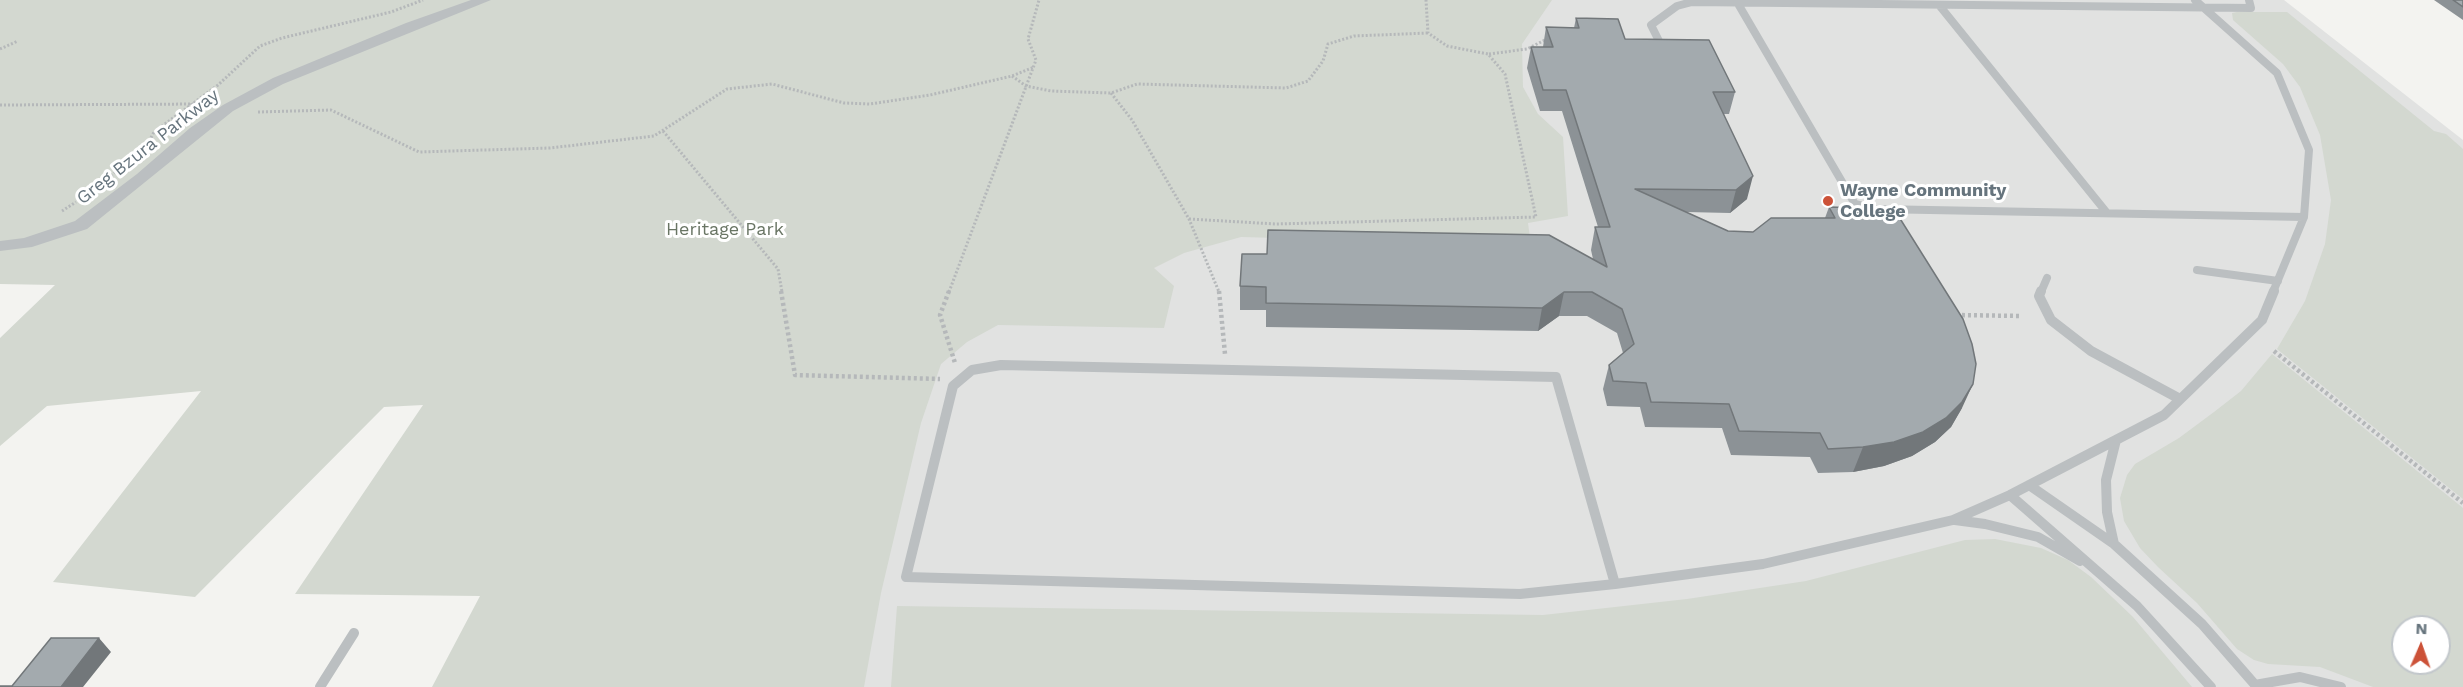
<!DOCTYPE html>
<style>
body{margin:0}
#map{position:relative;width:2463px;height:687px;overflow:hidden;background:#f3f3f0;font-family:"Work Sans",sans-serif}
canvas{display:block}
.north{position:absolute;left:2391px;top:615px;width:60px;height:60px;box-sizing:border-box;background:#fff;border:2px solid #c2c7cb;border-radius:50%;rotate:2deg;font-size:16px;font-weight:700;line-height:24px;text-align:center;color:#66747d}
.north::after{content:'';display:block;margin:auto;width:21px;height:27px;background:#cc5238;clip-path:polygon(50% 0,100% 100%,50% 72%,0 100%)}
</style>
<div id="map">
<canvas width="2463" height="687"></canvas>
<div class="north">N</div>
</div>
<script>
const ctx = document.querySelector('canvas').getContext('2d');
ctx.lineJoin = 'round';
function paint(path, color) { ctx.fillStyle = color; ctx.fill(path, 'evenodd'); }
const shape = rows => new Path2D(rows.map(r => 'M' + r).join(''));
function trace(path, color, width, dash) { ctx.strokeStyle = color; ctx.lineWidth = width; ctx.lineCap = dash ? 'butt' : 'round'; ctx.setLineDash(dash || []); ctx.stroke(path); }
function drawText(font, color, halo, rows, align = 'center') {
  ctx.font = font + ' "Work Sans",sans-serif'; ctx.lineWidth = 6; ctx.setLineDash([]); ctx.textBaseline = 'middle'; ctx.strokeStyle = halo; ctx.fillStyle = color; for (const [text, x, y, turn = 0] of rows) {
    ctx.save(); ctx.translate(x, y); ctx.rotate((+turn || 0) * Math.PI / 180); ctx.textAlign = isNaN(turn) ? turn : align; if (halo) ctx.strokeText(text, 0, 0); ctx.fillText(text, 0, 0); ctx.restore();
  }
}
paint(shape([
 [1027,0,2284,0,2463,140,2463,687,838,687],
 [2403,627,2439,627,2439,663,2403,663]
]), '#e1e2e1');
paint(shape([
 [0,0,1552,0,1522,44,1523,87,1538,114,1563,137,1568,216,1528,223,1531,245,1241,237,1184,253,1154,268,1174,286,1164,328,998,325,967,342,941,364,921,423,881,593,864,687,432,687,480,596,295,594,423,405,384,407,195,597,53,582,201,391,47,406,0,446,0,338,55,285,0,284],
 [2237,12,2287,12,2434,131,2446,134,2463,149,2463,499,2277,349,2305,301,2325,244,2331,200,2320,135,2300,87,2283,64,2233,20,2232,13],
 [2272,354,2463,508,2463,687,2373,687,2320,667,2268,664,2254,660,2237,649,2197,603,2158,567,2140,548,2124,521,2120,498,2127,475,2135,464,2179,438,2214,412,2241,391],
 [2403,627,2439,627,2439,663,2403,663],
 [1995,539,2041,548,2068,560,2091,577,2133,617,2192,687,891,687,897,606,1543,615,1687,599,1806,581,1965,540]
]), '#d3d8d0');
trace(shape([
 [0,49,18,41],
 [1489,54,1527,49,1547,39],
 [1012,76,1026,86,1051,91,1111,93,1137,84,1286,88,1308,81,1323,61,1328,44,1354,36,1428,33],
 [1111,93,1132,120,1189,219,1219,292],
 [0,105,203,104],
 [258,112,331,110,419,152,550,148,654,136,727,89,772,84,844,103,870,104,930,95,1012,76,1034,67],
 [663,131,778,269,782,292],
 [111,176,146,147,154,132,218,85,260,46,282,38,391,12,423,0],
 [62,211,76,202],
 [1189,219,1276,224,1536,217,1505,74,1488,54,1447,46,1428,33,1426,0],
 [949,292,1036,60,1028,39,1039,0]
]), '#b5b8ba', 3, [2, 2]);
trace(shape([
 [781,291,795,375,940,379],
 [949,291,940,315,955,363],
 [1219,291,1225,354],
 [1956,315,2022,316],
 [2274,351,2463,503]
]), '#b5b8ba', 4.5, [3, 3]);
trace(shape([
 [2195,0,2277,73,2309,150,2304,217,2273,292],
 [1737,2,1855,204,1876,209,2304,217],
 [1939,5,2107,213],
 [1661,45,1651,25,1677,6,1692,2,2251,8,2249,0],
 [2197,270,2278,281],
 [2041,292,2047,278]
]), '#bbbfc1', 8);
trace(shape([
 [2041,291,2039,296,2051,320,2091,351,2180,399],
 [1001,365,1556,377,1615,584,1520,594,906,577,953,386,972,370,1001,365],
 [2029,485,2114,544,2202,624,2257,687],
 [2010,495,2137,606,2211,687],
 [1955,520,1985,524,2038,537,2080,561],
 [2114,544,2107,512,2106,480,2116,440],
 [1615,584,1763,564,1953,520,2010,495,2164,415,2262,320,2274,291],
 [2255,685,2300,677,2341,687],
 [320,687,354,633]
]), '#bbbfc1', 10);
paint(shape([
 [471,0,491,0,283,84,233,111,87,229,32,247,0,251,0,241,24,238,75,221,137,174,190,128,223,105,273,78,406,23,471,0]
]), '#bbbfc1');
paint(shape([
 [2434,0,2463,0,2463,20],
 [1576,18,1625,39,1735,92,1729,114,1724,114,1747,199,1730,213,1686,212,1728,231,1753,232,1825,218,1829,207,1962,408,1951,427,1935,442,1912,456,1884,466,1853,472,1818,473,1810,457,1731,455,1722,428,1645,427,1640,407,1607,406,1603,389,1609,365,1623,353,1617,333,1587,316,1559,316,1538,331,1266,327,1266,310,1240,310,1240,286,1593,259,1591,250,1595,227,1598,227,1562,111,1540,111,1527,68,1531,47,1543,47,1546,27,1574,28]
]), '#8c9296');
paint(shape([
 [1753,176,1747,199,1730,213,1736,190],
 [1564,292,1559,316,1538,331,1542,308],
 [1973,384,1962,408,1951,427,1935,442,1912,456,1884,466,1853,472,1863,447],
 [99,638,111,652,83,687,61,687]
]), '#72777a');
const building = shape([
 [2453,0,2463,0,2463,7,2453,0],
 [1576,18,1618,19,1625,39,1709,40,1735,92,1713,92,1753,176,1736,190,1635,189,1728,231,1753,232,1771,218,1835,218,1829,207,1894,209,1963,319,1972,344,1976,364,1973,384,1962,402,1946,418,1923,432,1894,442,1863,447,1828,449,1820,433,1739,431,1729,404,1651,402,1646,383,1613,381,1609,365,1634,344,1622,309,1592,292,1564,292,1542,308,1266,303,1266,287,1240,286,1242,254,1267,254,1268,230,1549,235,1607,267,1595,227,1610,227,1566,90,1543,90,1531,47,1553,47,1546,27,1579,28,1576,18],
 [51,638,99,638,61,687,0,687,0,686,12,686,51,638]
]);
paint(building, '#a3aaae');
trace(building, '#72777a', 1.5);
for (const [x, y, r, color] of [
 [1828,201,6,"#cc5238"]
]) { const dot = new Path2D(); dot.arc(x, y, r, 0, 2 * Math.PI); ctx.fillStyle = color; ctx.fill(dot); trace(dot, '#fff', 2); }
drawText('18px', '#66747d', '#fff', [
 ["Greg Bzura Parkway",148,147,-38]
]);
drawText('bold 18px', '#66747d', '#fff', [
 ["Wayne Community",1840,191],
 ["College",1840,212]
], 'left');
drawText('18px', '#697564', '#fff', [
 ["Heritage Park",725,230]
]);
</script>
